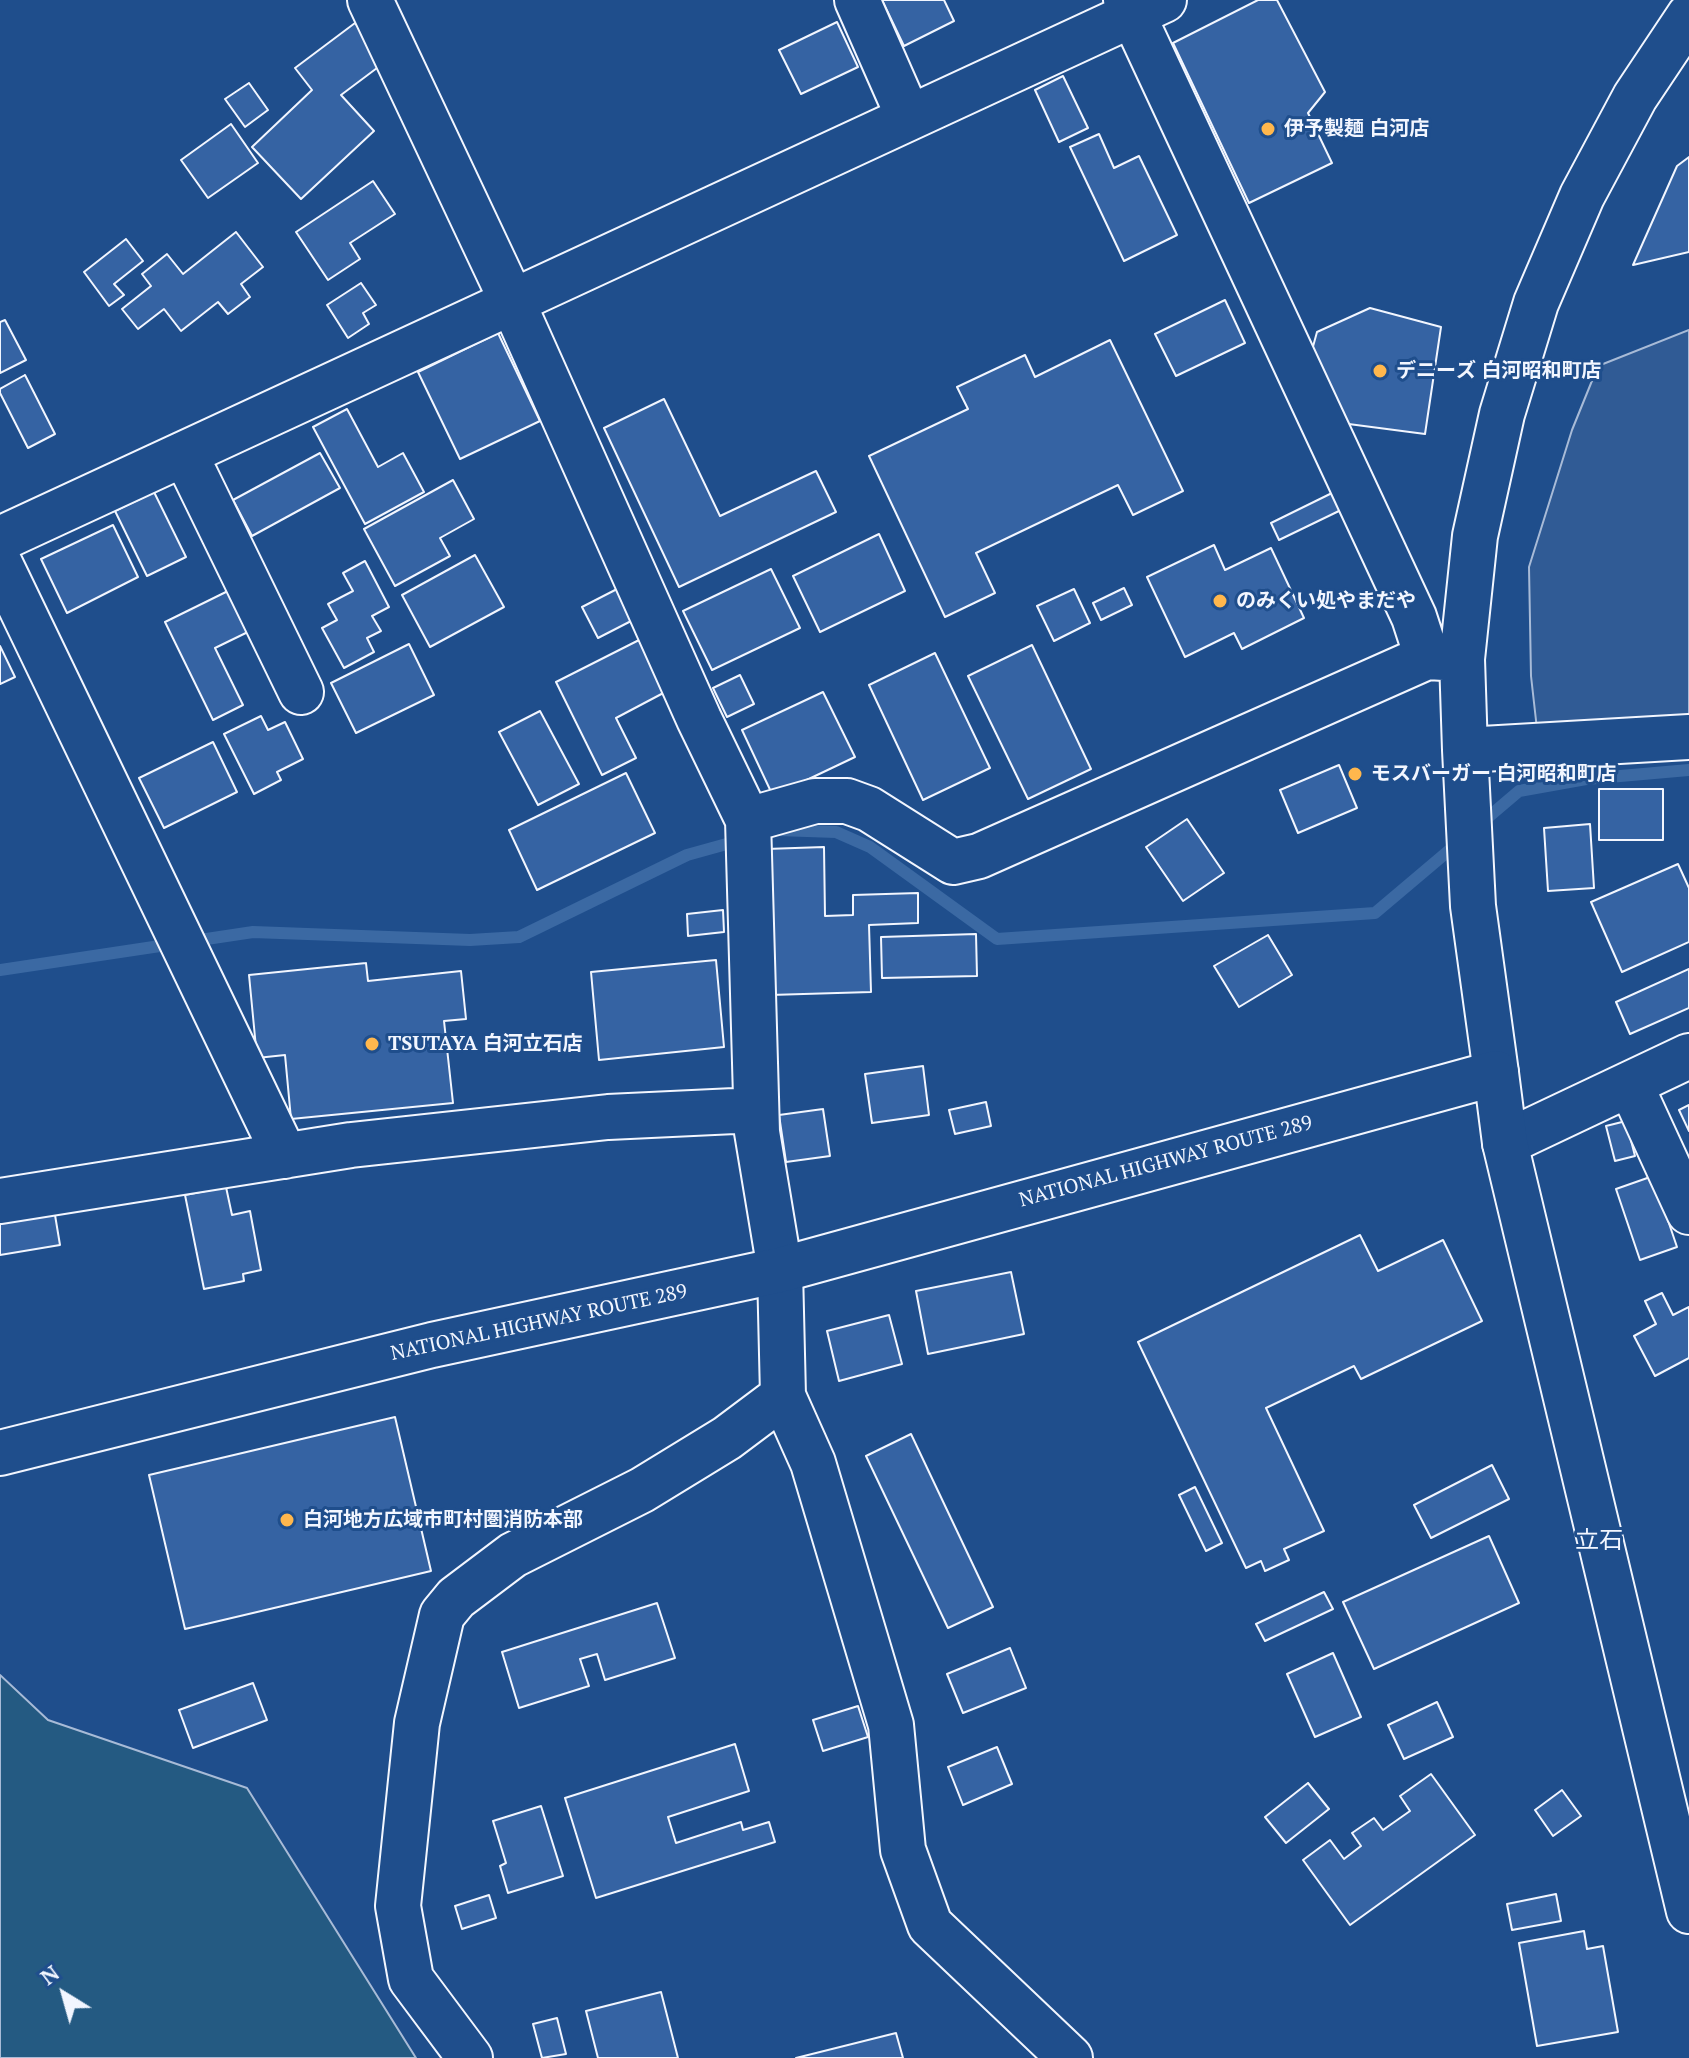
<!DOCTYPE html>
<meta charset="utf-8">
<style>
body{margin:0}
#map{position:relative;width:1689px;height:2058px;overflow:hidden;background:#1f4e8c;font-family:"PT Serif",serif}
canvas{display:block}
.north{position:absolute;left:24px;top:1954px;width:80px;height:80px;-webkit-text-stroke:6px #1f4e8c;paint-order:stroke;rotate:323deg;font-size:22px;font-weight:700;line-height:32px;text-align:center;color:#f2f6ff}
.north::after{content:'';display:block;margin:auto;width:28px;height:36px;background:#f2f6ff;clip-path:polygon(50% 0,100% 100%,50% 72%,0 100%)}
</style>
<div id="map">
<canvas width="1689" height="2058"></canvas>
<div class="north">N</div>
</div>
<script>
const ctx = document.querySelector('canvas').getContext('2d');
ctx.lineJoin = 'round';
function paint(path, color) { ctx.fillStyle = color; ctx.fill(path, 'evenodd'); }
const shape = rows => new Path2D(rows.map(r => 'M' + r).join(''));
function trace(path, color, width, dash) { ctx.strokeStyle = color; ctx.lineWidth = width; ctx.lineCap = dash ? 'butt' : 'round'; ctx.setLineDash(dash || []); ctx.stroke(path); }
function drawText(font, color, halo, rows, align = 'center') {
  ctx.font = font + ' "PT Serif","Noto Sans JP",serif'; ctx.lineWidth = 6; ctx.setLineDash([]); ctx.textBaseline = 'middle'; ctx.strokeStyle = halo; ctx.fillStyle = color; for (const [text, x, y, turn = 0] of rows) {
    ctx.save(); ctx.translate(x, y); ctx.rotate((+turn || 0) * Math.PI / 180); ctx.textAlign = isNaN(turn) ? turn : align; if (halo) ctx.strokeText(text, 0, 0); ctx.fillText(text, 0, 0); ctx.restore();
  }
}
const green = shape([
 [0,1675,48,1720,247,1788,416,2058,0,2058,0,1675]
]);
paint(green, '#245a82');
trace(green, '#a8bbd7', 2);
const parking = shape([
 [1689,330,1689,728,1539,747,1531,676,1529,567,1572,430,1598,366,1689,330]
]);
paint(parking, '#305b95');
trace(parking, '#a8bbd7', 2);
trace(shape([
 [1479,825,1519,791,1586,779,1689,770],
 [778,830,836,832,870,847,997,939,1375,913,1459,842],
 [0,970,253,932,470,940,519,937,687,855,741,840]
]), '#3b69a3', 12);
const building = shape([
 [882,0,944,0,954,21,904,46,882,0],
 [1258,0,1277,0,1325,92,1308,113,1332,163,1249,203,1173,43,1258,0],
 [837,22,858,67,801,94,779,50,837,22],
 [355,23,385,62,341,95,374,131,301,199,252,147,312,90,295,68,355,23],
 [1063,76,1088,128,1059,142,1035,90,1063,76],
 [249,83,268,110,245,127,225,99,249,83],
 [231,124,258,163,208,198,181,160,231,124],
 [1099,134,1114,168,1139,156,1177,235,1124,261,1070,147,1099,134],
 [1689,157,1689,252,1633,265,1677,166,1689,157],
 [373,181,395,214,350,243,360,259,328,280,296,232,373,181],
 [236,232,263,267,241,284,250,297,228,314,218,302,181,331,164,309,138,329,122,309,151,286,142,274,167,254,183,274,236,232],
 [126,239,143,261,114,284,124,295,109,306,84,272,126,239],
 [361,283,376,305,363,313,369,324,348,338,327,305,361,283],
 [1225,300,1245,343,1176,376,1155,334,1225,300],
 [1370,308,1441,327,1425,434,1341,423,1309,361,1317,332,1370,308],
 [5,320,26,360,0,373,0,322,5,320],
 [498,333,540,421,460,459,418,372,498,333],
 [1110,340,1183,491,1133,515,1118,485,976,553,995,593,945,617,869,456,968,409,957,387,1025,355,1035,377,1110,340],
 [25,375,55,434,28,448,0,393,0,389,25,375],
 [664,399,720,516,816,471,836,512,679,587,604,428,664,399],
 [347,409,378,467,403,453,424,492,365,524,313,427,347,409],
 [320,453,340,488,252,536,233,500,320,453],
 [453,480,474,519,440,538,450,556,395,586,364,529,453,480],
 [154,492,186,557,147,576,115,511,154,492],
 [1332,493,1341,510,1279,540,1271,523,1332,493],
 [113,525,138,577,67,613,41,559,113,525],
 [879,534,905,591,820,632,793,576,879,534],
 [1214,545,1225,570,1271,548,1304,618,1242,649,1234,633,1185,657,1147,577,1214,545],
 [475,555,504,607,430,647,402,595,475,555],
 [365,561,389,607,372,616,381,631,367,638,374,652,344,668,322,628,337,620,328,604,353,591,343,573,365,561],
 [771,569,800,628,712,670,683,611,771,569],
 [619,588,635,619,598,638,582,607,619,588],
 [1124,588,1132,605,1101,620,1093,603,1124,588],
 [232,589,252,630,215,648,243,705,213,720,165,622,232,589],
 [1074,589,1090,623,1054,641,1037,606,1074,589],
 [643,638,669,690,616,718,636,758,602,775,556,682,643,638],
 [409,644,434,695,356,733,331,683,409,644],
 [1032,645,1091,769,1028,799,968,676,1032,645],
 [0,646,15,677,0,684,0,646],
 [935,653,990,768,923,800,869,685,935,653],
 [740,675,754,704,727,717,713,688,740,675],
 [823,692,855,757,773,796,742,730,823,692],
 [540,711,579,784,538,805,499,732,540,711],
 [261,716,268,730,285,722,303,759,277,772,281,780,254,794,224,734,261,716],
 [213,742,237,792,164,828,139,778,213,742],
 [1339,765,1357,808,1298,833,1280,790,1339,765],
 [626,773,655,833,537,890,509,830,626,773],
 [1599,789,1663,789,1663,840,1599,840,1599,789],
 [1187,819,1224,873,1183,901,1146,847,1187,819],
 [1590,824,1594,888,1548,891,1544,828,1590,824],
 [824,847,825,916,853,915,853,895,918,893,918,923,869,925,871,992,770,995,766,849,824,847],
 [1678,864,1689,888,1689,942,1622,972,1591,902,1678,864],
 [723,910,724,932,688,936,687,914,723,910],
 [976,934,977,976,882,978,881,937,976,934],
 [1268,935,1292,975,1239,1007,1214,966,1268,935],
 [716,960,724,1047,599,1060,591,972,716,960],
 [366,963,368,981,461,971,466,1019,444,1021,453,1103,291,1119,285,1055,257,1058,249,975,366,963],
 [1689,969,1689,1008,1630,1034,1616,1002,1689,969],
 [923,1066,929,1115,872,1123,865,1074,923,1066],
 [986,1102,991,1126,955,1134,949,1110,986,1102],
 [1689,1105,1689,1131,1679,1110,1689,1105],
 [823,1109,830,1156,786,1162,779,1115,823,1109],
 [1626,1121,1635,1156,1615,1161,1606,1126,1626,1121],
 [1653,1176,1677,1247,1640,1260,1616,1189,1653,1176],
 [226,1187,232,1215,250,1211,261,1270,243,1274,244,1281,204,1289,185,1195,226,1187],
 [54,1209,60,1245,0,1255,0,1219,54,1209],
 [1360,1235,1378,1271,1443,1240,1482,1321,1361,1379,1354,1366,1266,1408,1324,1531,1284,1549,1289,1560,1265,1571,1261,1561,1246,1568,1138,1342,1360,1235],
 [1011,1272,1024,1334,928,1354,916,1291,1011,1272],
 [1662,1293,1673,1315,1689,1307,1689,1358,1655,1376,1634,1336,1656,1324,1645,1301,1662,1293],
 [889,1315,902,1364,839,1381,827,1331,889,1315],
 [395,1417,431,1571,185,1629,149,1475,395,1417],
 [911,1434,993,1607,948,1628,866,1456,911,1434],
 [1492,1465,1509,1499,1431,1538,1414,1505,1492,1465],
 [1195,1487,1222,1543,1206,1551,1179,1495,1195,1487],
 [1489,1536,1519,1603,1374,1669,1343,1602,1489,1536],
 [1324,1592,1333,1609,1265,1641,1256,1624,1324,1592],
 [657,1603,675,1658,605,1680,597,1654,580,1659,589,1686,519,1708,502,1652,657,1603],
 [1010,1648,1026,1688,963,1713,947,1674,1010,1648],
 [1333,1653,1361,1717,1315,1737,1287,1674,1333,1653],
 [253,1683,267,1720,193,1748,179,1710,253,1683],
 [1437,1702,1453,1737,1404,1759,1388,1725,1437,1702],
 [858,1706,868,1737,823,1751,813,1720,858,1706],
 [735,1744,749,1791,668,1817,676,1843,741,1822,743,1830,769,1822,775,1842,596,1898,565,1798,735,1744],
 [997,1747,1012,1784,963,1805,948,1767,997,1747],
 [1431,1774,1475,1835,1350,1925,1303,1860,1330,1840,1344,1859,1361,1846,1352,1833,1374,1818,1383,1830,1410,1811,1400,1796,1431,1774],
 [1308,1783,1329,1809,1286,1843,1265,1817,1308,1783],
 [1562,1790,1581,1816,1553,1836,1535,1810,1562,1790],
 [541,1806,563,1876,508,1893,500,1866,506,1863,493,1821,541,1806],
 [1556,1894,1561,1921,1512,1930,1507,1904,1556,1894],
 [489,1895,496,1918,462,1929,455,1906,489,1895],
 [1584,1931,1587,1949,1603,1946,1618,2032,1537,2046,1519,1943,1584,1931],
 [661,1992,678,2058,598,2058,586,2011,661,1992],
 [557,2018,566,2054,542,2058,533,2024,557,2018],
 [896,2033,903,2058,796,2058,896,2033]
]);
paint(building, '#3563a3');
trace(building, '#f2f6ff', 2);
const minor = shape([
 [370,0,512,301,699,719,748,820,757,1132,780,1270,783,1396,727,1438,642,1490,513,1555,456,1598,442,1615,417,1723,398,1906,411,1979,470,2058],
 [857,0,909,118],
 [1126,0,1414,617,1427,657,1462,659],
 [185,454,301,692],
 [0,539,1164,0],
 [0,564,285,1156],
 [1465,750,1689,737],
 [748,820,815,801,847,801,869,809,953,862,979,856,1427,657],
 [1496,1073,1473,906,1465,750,1462,659,1475,536,1502,414,1536,303,1582,196,1635,97,1689,16],
 [1630,1084,1689,1212],
 [1505,1143,1689,1056],
 [0,1201,351,1145,608,1117,756,1110],
 [783,1396,813,1463,891,1725,903,1850,930,1925,1070,2058]
]);
const highway = shape([
 [0,1453,432,1345,780,1270,1496,1073,1505,1143,1689,1911]
]);
trace(minor, '#f2f6ff', 48);
trace(highway, '#f2f6ff', 48);
trace(minor, '#1f4e8c', 44);
trace(highway, '#1f4e8c', 44);
for (const [x, y, r, color] of [
 [1268,129,8,"#ffb74d"],
 [1380,371,8,"#ffb74d"],
 [1220,601,8,"#ffb74d"],
 [1355,774,8,"#ffb74d"],
 [372,1044,8,"#ffb74d"],
 [287,1520,8,"#ffb74d"]
]) { const dot = new Path2D(); dot.arc(x, y, r, 0, 2 * Math.PI); ctx.fillStyle = color; ctx.fill(dot); trace(dot, '#1f4e8c', 3); }
drawText('bold 20px', '#f2f6ff', '#1f4e8c', [
 ["伊予製麺 白河店",1284,129],
 ["デニーズ 白河昭和町店",1396,371],
 ["のみくい処やまだや",1236,601],
 ["モスバーガー 白河昭和町店",1371,774],
 ["TSUTAYA 白河立石店",388,1044],
 ["白河地方広域市町村圏消防本部",303,1520]
], 'left');
drawText('20px', '#f2f6ff', '#1f4e8c', [
 ["NATIONAL HIGHWAY ROUTE 289",1166,1162,-15],
 ["NATIONAL HIGHWAY ROUTE 289",539,1323,-12]
]);
drawText('24px', '#f2f6ff', '#1f4e8c', [
 ["立石",1599,1541]
]);
</script>
